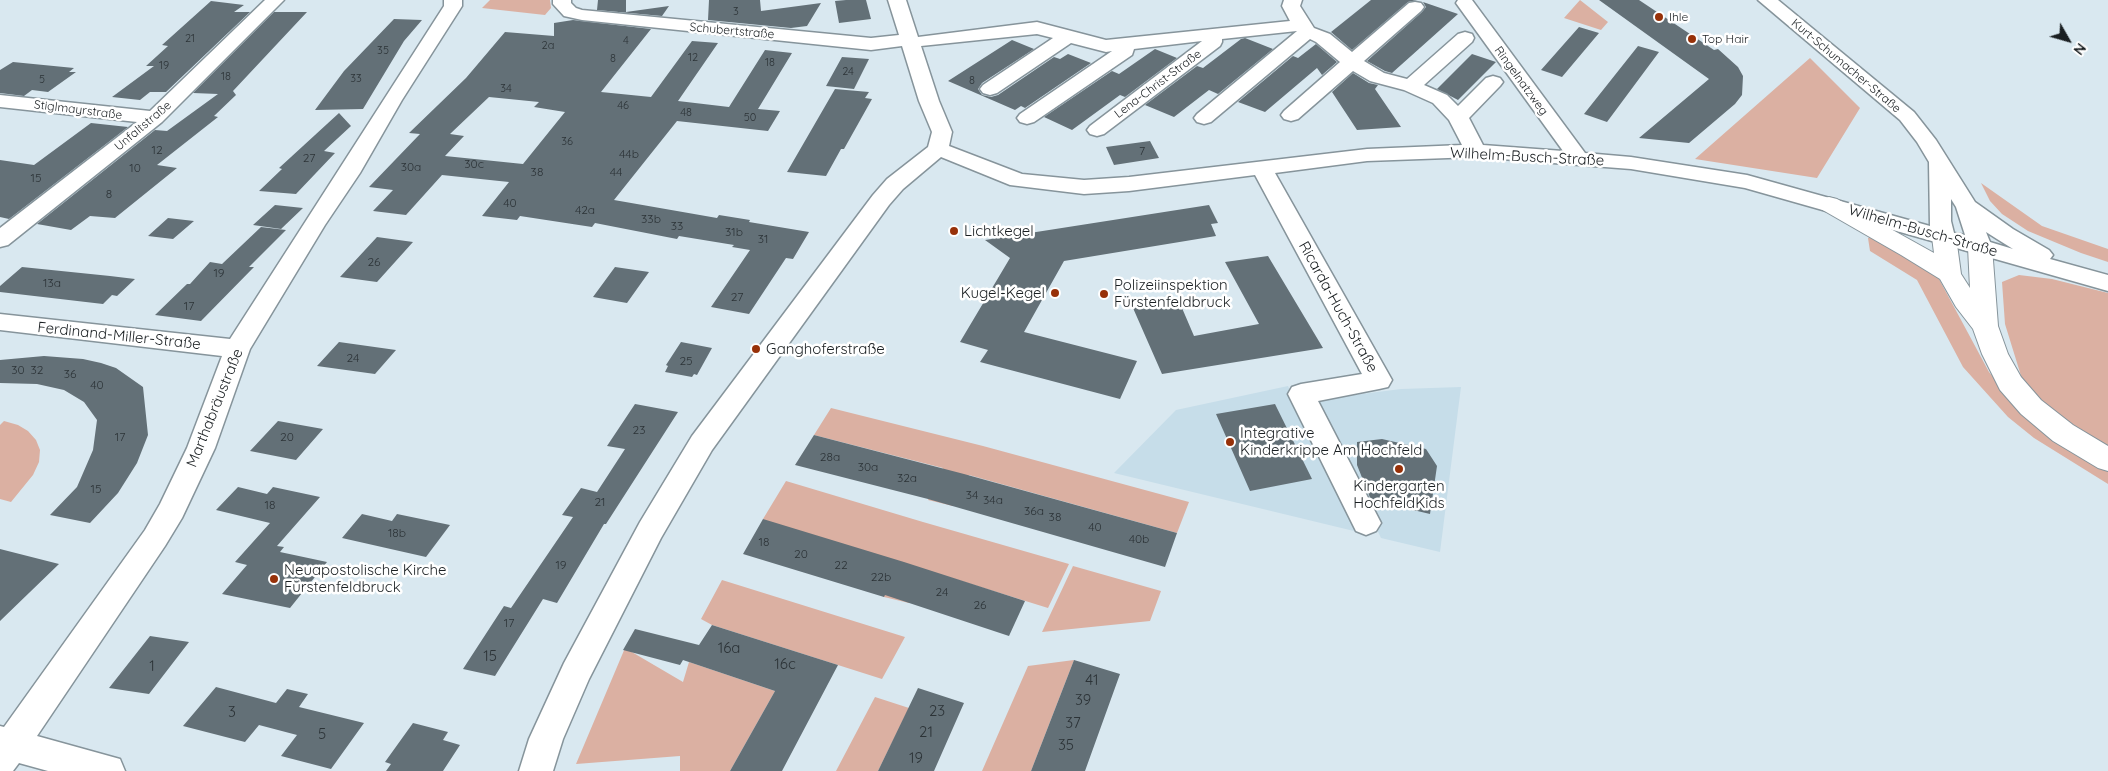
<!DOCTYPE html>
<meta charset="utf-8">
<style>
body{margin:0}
#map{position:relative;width:2108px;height:771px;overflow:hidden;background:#d9e8f0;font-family:Quicksand,sans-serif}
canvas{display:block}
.north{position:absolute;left:2043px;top:15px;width:50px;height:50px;-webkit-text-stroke:4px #fff;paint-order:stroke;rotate:128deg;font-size:14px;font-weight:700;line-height:20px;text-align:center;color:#1a1f22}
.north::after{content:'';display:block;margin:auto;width:18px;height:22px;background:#1a1f22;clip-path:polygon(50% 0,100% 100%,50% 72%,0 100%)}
</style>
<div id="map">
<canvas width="2108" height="771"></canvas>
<div class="north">N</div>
</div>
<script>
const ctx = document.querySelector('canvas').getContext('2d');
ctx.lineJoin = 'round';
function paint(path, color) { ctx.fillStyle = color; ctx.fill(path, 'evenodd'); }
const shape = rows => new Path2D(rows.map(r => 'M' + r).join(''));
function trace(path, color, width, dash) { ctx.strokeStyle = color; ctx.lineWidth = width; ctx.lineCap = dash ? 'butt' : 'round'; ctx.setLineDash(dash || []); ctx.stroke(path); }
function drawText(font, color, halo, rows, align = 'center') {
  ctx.font = font + ' Quicksand,sans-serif'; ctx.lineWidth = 5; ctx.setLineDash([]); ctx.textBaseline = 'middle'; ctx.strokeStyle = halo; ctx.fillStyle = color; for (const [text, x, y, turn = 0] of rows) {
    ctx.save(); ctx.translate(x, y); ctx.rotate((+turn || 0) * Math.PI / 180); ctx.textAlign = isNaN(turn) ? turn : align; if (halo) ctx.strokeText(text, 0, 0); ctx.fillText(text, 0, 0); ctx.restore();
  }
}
paint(shape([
 [1288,386,1358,532,1114,473,1176,410],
 [1461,387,1440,552,1381,538,1315,400,1401,389]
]), '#c6dde9');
paint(shape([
 [490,0,550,0,551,8,545,15,482,8],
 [1580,0,1608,22,1601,30,1564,18],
 [1810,58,1860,108,1817,178,1695,159],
 [1981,183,2042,226,2108,249,2108,262,2081,253,2028,231,2002,214,1990,201],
 [1873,235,1913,256,1939,279,1989,372,2015,404,2108,468,2108,484,2034,438,2008,417,1963,367,1917,280,1870,251,1868,238],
 [2019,275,2052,279,2108,293,2108,447,2052,412,2022,379,2005,324,2002,282],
 [831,408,983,446,1189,502,1177,533,969,475,953,506,928,500,943,468,814,435],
 [4,421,18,425,28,431,36,440,40,450,39,462,33,475,11,502,0,499,0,425],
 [786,481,923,522,1069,564,1048,608,929,571,909,603,884,597,763,519],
 [1073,566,1161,591,1150,621,1042,632],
 [722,580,905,637,882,679,712,625,701,619],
 [625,648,683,682,689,662,775,691,730,771,680,771,680,756,576,764],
 [1074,660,1031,771,982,771,1028,666],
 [875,697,909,708,878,771,836,771]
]), '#dbb0a2');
paint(shape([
 [598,0,626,0,626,12,669,6,662,16,597,10],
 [709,0,760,0,761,11,821,3,807,26,791,28,708,20],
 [846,0,866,0,871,19,839,23,835,1],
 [1371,0,1417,0,1408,2,1352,50,1331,32],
 [1599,0,1639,0,1714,50,1718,49,1738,67,1743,76,1742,95,1735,104,1689,143,1639,138,1709,79],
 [211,1,244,5,234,12,250,12,166,92,150,92,140,100,112,97,154,66,146,66,168,46,162,45],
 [1423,2,1458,14,1392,73,1385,71,1367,61,1422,12,1426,7],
 [274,12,307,12,233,91,236,95,214,116,218,117,157,165,177,168,115,218,90,216,71,230,37,224,155,130,167,131,218,94,193,93],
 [394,19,422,20,404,41,363,109,315,110,344,71],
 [573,20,651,29,601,92,651,97,692,41,718,43,678,101,729,107,765,50,792,53,758,109,780,111,768,131,677,121,614,200,717,218,719,215,750,220,749,222,809,232,793,259,786,258,749,314,711,307,750,250,732,247,734,245,679,236,677,239,595,223,592,227,520,216,517,220,482,216,509,182,442,175,406,215,373,211,393,190,369,187,420,134,409,133,466,78,505,32,554,36,554,23],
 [489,97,539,102,534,107,565,112,523,164,445,156,464,136,450,134],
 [1579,27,1599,33,1562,77,1541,70],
 [1245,38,1273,49,1218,94,1209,90,1174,117,1145,105,1197,66,1203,68,1241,39],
 [1012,40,1034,49,982,83,978,89,982,95,991,97,998,95,1054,57,1060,59,1068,54,1091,63,1025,108,1021,106,1015,110,948,81],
 [1316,44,1337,62,1322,75,1317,68,1265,112,1238,102,1293,56,1298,58],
 [1638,46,1659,52,1607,122,1584,114],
 [1155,49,1177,58,1125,97,1120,95,1072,130,1044,117,1112,71,1119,74],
 [1472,54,1496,62,1458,100,1437,89],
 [842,57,869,59,854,89,826,86],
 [13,62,74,68,69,72,76,72,48,92,32,90,24,96,0,93,0,70],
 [1353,73,1369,83,1378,85,1375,89,1401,127,1357,130,1332,92],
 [835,89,869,92,865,98,872,99,844,149,841,149,826,176,787,172],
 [339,113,351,126,324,151,335,153,296,194,259,191,282,169,279,168],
 [91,123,128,127,9,219,0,217,0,160,34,165],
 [1150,141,1159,158,1114,165,1106,147],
 [275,205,303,208,281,229,253,225],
 [1209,205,1218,223,1211,224,1216,236,1064,261,1024,332,1137,361,1120,399,980,362,988,350,960,342,1010,258,985,240],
 [168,218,194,221,173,239,148,236],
 [261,227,286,230,249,267,254,267,201,321,155,315,187,284,190,284,210,262,222,264],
 [377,237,413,242,377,282,340,277],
 [1268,256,1323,348,1162,374,1133,308,1179,301,1194,336,1259,324,1225,262],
 [22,267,110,276,135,279,117,296,112,295,103,304,0,292,0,286],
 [615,267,649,272,627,303,593,297],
 [339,342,396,350,375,374,317,366],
 [681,342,712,348,697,375,694,374,692,377,665,372,668,366,666,365],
 [44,356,83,359,101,363,116,368,143,387,148,435,137,463,118,493,90,523,50,515,77,487,93,450,97,420,84,402,64,390,37,384,0,383,0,360],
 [635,404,678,412,606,524,604,524,557,603,543,599,495,676,463,669,504,606,511,608,573,517,562,515,581,488,597,492,625,449,607,446],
 [1275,404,1312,479,1250,491,1216,414],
 [278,421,323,429,296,460,250,451],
 [814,435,964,474,1177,533,1165,567,928,499,795,465],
 [1382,439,1426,449,1437,466,1430,514,1371,500,1357,465,1357,442],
 [238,487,267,494,273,487,320,497,277,546,284,547,280,552,327,562,290,608,222,594,247,565,235,562,270,523,216,510],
 [362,514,392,521,397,514,450,525,426,557,342,538],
 [763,519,904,562,1025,601,1009,636,885,595,884,597,743,554],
 [0,549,59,564,0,621],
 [712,625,838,665,782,771,730,771,775,691,683,660,680,665,623,650,635,629,699,645],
 [150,636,189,642,149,694,109,688],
 [1074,660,1120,674,1085,771,1031,771],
 [216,687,276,703,287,689,308,694,299,707,364,723,331,769,281,756,297,735,259,725,245,742,183,726],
 [918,688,964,703,934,771,878,771],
 [413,723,448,732,443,740,460,745,443,771,386,771,391,764,385,762]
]), '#637077');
const minor = shape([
 [265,0,284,0,162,122,8,245,0,247,0,228,137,122,0,107,0,95,150,111,265,0],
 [444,0,462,0,462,6,402,100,360,173,325,225,250,349,215,448,182,518,165,546,37,736,120,759,125,771,48,771,19,763,13,771,0,771,0,726,4,727,145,530,160,504,187,448,222,356,0,330,0,314,230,339,444,6,444,0],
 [553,0,571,0,571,3,576,8,582,10,871,38,899,35,888,0,906,0,918,37,1037,22,1106,40,1290,21,1282,6,1284,0,1302,0,1300,6,1314,28,1330,34,1352,52,1409,3,1415,2,1421,3,1424,7,1421,11,1364,61,1384,73,1407,79,1458,34,1465,32,1472,34,1474,38,1472,42,1424,85,1447,95,1458,106,1486,78,1493,76,1500,78,1503,82,1500,86,1469,118,1483,145,1563,151,1456,3,1458,0,1472,0,1585,153,1631,157,1747,175,1930,226,1929,162,1917,142,1900,120,1758,0,1778,0,1914,112,1936,140,1975,202,2013,229,2049,250,2053,255,2050,259,2108,275,2108,291,1745,188,1631,169,1475,157,1367,161,1275,173,1392,380,1388,387,1379,389,1318,401,1381,523,1376,531,1366,535,1356,531,1288,394,1292,387,1301,384,1362,374,1255,175,1129,191,1084,194,1010,185,941,157,903,189,889,205,712,450,661,538,589,679,563,739,553,771,519,771,529,739,564,663,640,522,692,436,873,195,887,179,928,147,932,132,919,101,902,46,871,50,582,20,564,16,553,4,553,0],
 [1297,31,1197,114,1194,118,1197,122,1204,124,1211,122,1310,39,1316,42,1340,62,1284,111,1281,115,1284,119,1291,121,1298,119,1353,71,1370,81,1404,90,1433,103,1449,120,1462,145,1367,149,1129,177,1084,180,1022,174,949,146,952,132,939,101,921,46,1037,34,1053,38,983,85,980,89,983,93,990,95,997,93,1071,43,1106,52,1112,51,1020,114,1017,118,1020,122,1027,124,1034,122,1132,55,1134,49,1202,41,1090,126,1087,130,1090,134,1097,136,1104,134,1220,46,1222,42,1222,39,1297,31],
 [1951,199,1956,207,1965,235,1954,233,1951,221,1951,199],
 [1986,232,1997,239,2013,249,1990,242,1986,232]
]);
const trunk = shape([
 [1829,197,1837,199,1934,253,1932,237,1935,232,1944,229,1953,232,1956,237,1961,274,1970,288,1968,247,1971,242,1980,239,1989,242,1992,247,1998,326,2008,354,2021,377,2041,400,2073,425,2108,446,2108,471,2098,468,2053,441,2021,414,2000,390,1982,354,1973,329,1956,307,1940,279,1901,255,1821,209,1817,204,1821,199,1829,197]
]);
trace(minor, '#86949b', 3);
trace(trunk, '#86949b', 2);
paint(minor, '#fff');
paint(trunk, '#fff');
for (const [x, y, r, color] of [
 [1659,17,5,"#973109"],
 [1692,39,5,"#973109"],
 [954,231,5,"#973109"],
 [1055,293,5,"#973109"],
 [1104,294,5,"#973109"],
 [756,349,5,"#973109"],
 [1230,442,5,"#973109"],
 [1399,469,5,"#973109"],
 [274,579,5,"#973109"]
]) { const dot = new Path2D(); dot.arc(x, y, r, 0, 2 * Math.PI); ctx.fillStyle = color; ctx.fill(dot); trace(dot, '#fff', 2); }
drawText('11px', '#2c3337', null, [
 ["3",736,12],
 ["21",190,39],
 ["4",626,41],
 ["2a",548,46],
 ["35",383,51],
 ["12",693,58],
 ["8",613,59],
 ["18",770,63],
 ["19",164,66],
 ["24",848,72],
 ["18",226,77],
 ["33",356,79],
 ["5",42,80],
 ["8",972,81],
 ["34",506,89],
 ["46",623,106],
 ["48",686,113],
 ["50",750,118],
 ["36",567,142]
]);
drawText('12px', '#1a1f22', '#fff', [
 ["Ihle",1669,17],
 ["Top Hair",1702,39]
], 'left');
drawText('12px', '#1a1f22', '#fff', [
 ["Schubertstraße",732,31,5],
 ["Kurt-Schumacher-Straße",1846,66,40],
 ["Ringelnatzweg",1521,81,54],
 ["Lena-Christ-Straße",1158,84,-37],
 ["Stiglmayrstraße",78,110,7],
 ["Unfaltstraße",143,126,-40]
]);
drawText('12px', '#2c3337', null, [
 ["12",157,150],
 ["7",1142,151],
 ["44b",629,154],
 ["27",309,158],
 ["30c",474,164],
 ["30a",411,167],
 ["10",135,168],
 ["38",537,172],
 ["44",616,172],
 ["15",36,178],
 ["8",109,194],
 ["40",510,203],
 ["42a",585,210],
 ["33b",651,219],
 ["33",677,226],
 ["31b",734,232],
 ["31",763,239],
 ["26",374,262],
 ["19",219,273],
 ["13a",52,283],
 ["27",737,297],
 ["17",189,306],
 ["24",353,358],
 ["25",686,361],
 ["30",18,370],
 ["32",37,370],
 ["36",70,374],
 ["40",97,385],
 ["23",639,430],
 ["17",120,437],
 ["20",287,437],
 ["28a",830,457],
 ["30a",868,467],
 ["32a",907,478],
 ["15",96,489],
 ["34",972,495],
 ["34a",993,500],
 ["21",600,502],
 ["18",270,505],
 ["36a",1034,511],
 ["38",1055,517],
 ["40",1095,527],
 ["18b",397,533],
 ["40b",1139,539],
 ["18",764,542],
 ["20",801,554],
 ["19",561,565],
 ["22",841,565],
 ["22b",881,577],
 ["24",942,592],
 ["26",980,605],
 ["17",509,623]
]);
drawText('15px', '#1a1f22', '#fff', [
 ["Wilhelm-Busch-Straße",1527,157,3],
 ["Wilhelm-Busch-Straße",1923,231,16],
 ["Ricarda-Huch-Straße",1338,307,61],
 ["Ferdinand-Miller-Straße",119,336,6],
 ["Marthabräustraße",215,408,-68]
]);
drawText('15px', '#1a1f22', '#fff', [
 ["Lichtkegel",964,231],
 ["Polizeiinspektion",1114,285],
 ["Fürstenfeldbruck",1114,302],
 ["Kugel-Kegel",1045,293,"right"],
 ["Ganghoferstraße",766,349],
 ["Integrative",1240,433],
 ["Kinderkrippe Am Hochfeld",1240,450],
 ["Kindergarten",1399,486,"center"],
 ["HochfeldKids",1399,503,"center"],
 ["Neuapostolische Kirche",284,570],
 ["Fürstenfeldbruck",284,587]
], 'left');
drawText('15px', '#2c3337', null, [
 ["16a",729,648],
 ["15",490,656],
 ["16c",785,664],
 ["1",152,666],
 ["41",1092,680],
 ["39",1083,700],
 ["23",937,711],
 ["3",232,712],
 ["37",1073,723],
 ["21",926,732],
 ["5",322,734],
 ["35",1066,745],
 ["19",916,758]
]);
</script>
